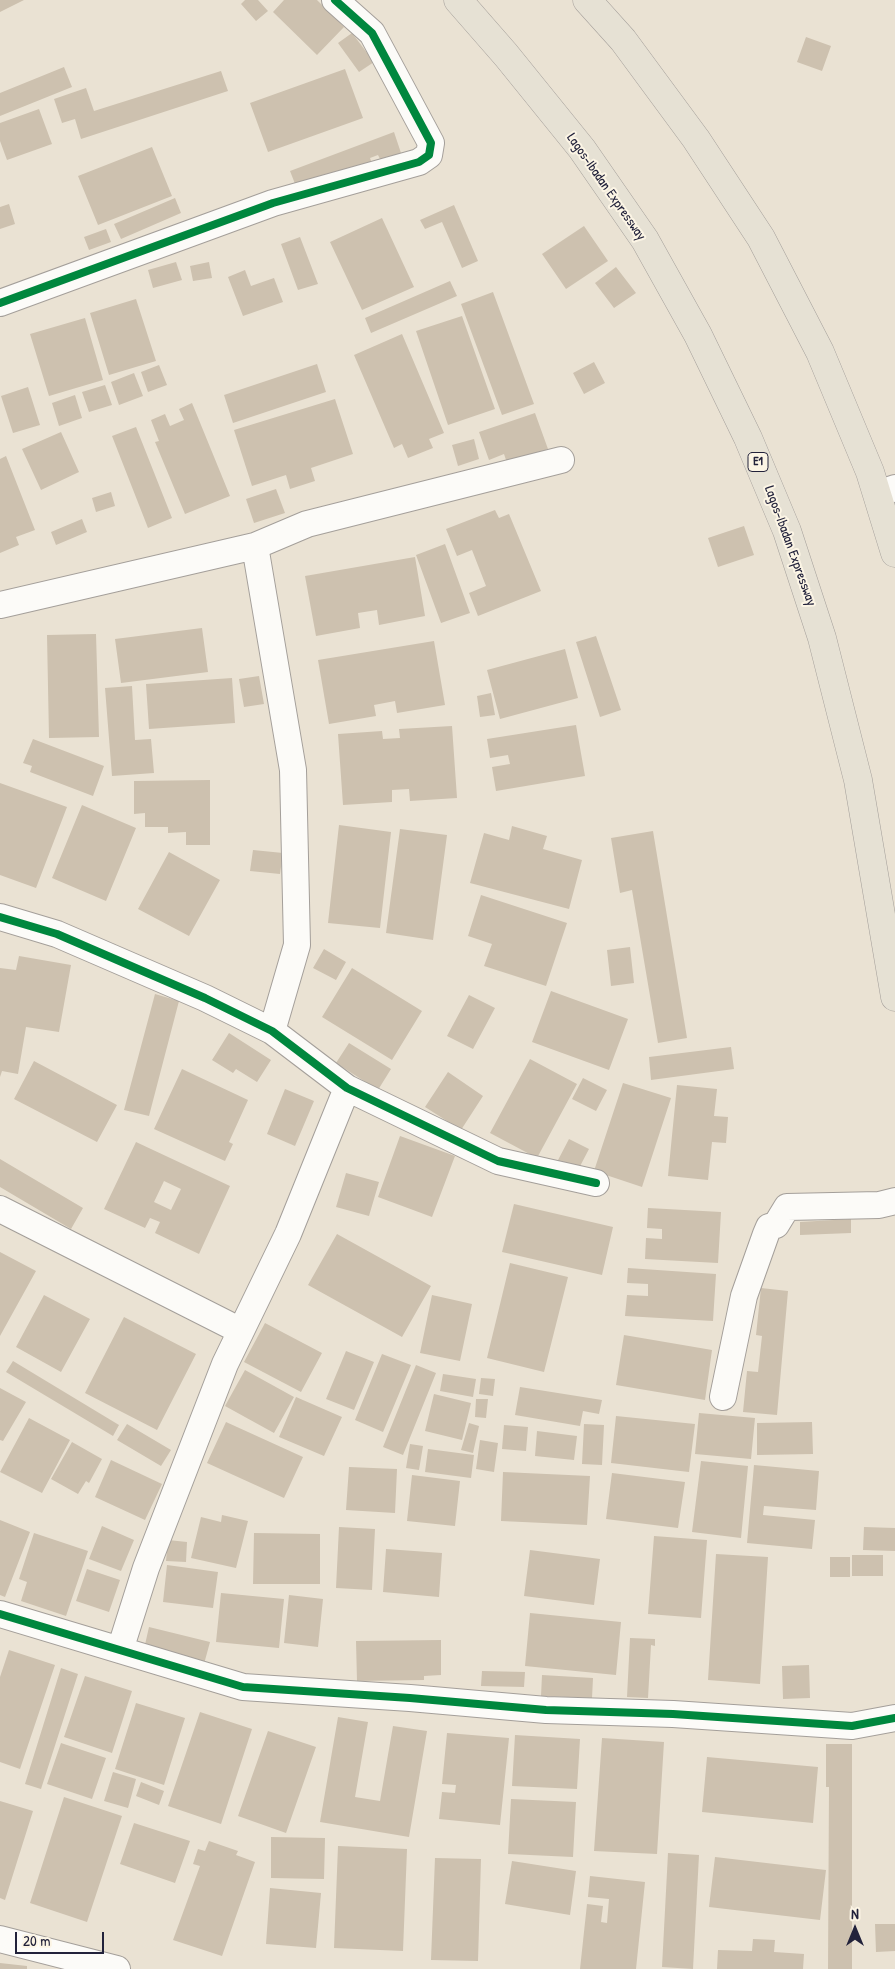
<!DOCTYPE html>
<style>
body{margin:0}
#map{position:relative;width:895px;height:1969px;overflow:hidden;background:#eae2d3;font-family:"Patrick Hand",sans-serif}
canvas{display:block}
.north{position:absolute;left:830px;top:1904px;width:50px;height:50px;-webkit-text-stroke:4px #fcf5e5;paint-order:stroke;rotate:0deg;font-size:14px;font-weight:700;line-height:20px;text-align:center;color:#22223b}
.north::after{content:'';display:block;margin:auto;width:18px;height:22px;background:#22223b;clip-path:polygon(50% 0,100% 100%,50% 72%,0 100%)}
.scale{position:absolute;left:15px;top:1932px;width:89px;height:22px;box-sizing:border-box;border:2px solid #22223b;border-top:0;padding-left:6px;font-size:15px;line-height:18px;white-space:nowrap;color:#22223b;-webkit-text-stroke:4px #fcf5e5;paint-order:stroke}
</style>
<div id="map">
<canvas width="895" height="1969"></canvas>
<div class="north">N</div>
<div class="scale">20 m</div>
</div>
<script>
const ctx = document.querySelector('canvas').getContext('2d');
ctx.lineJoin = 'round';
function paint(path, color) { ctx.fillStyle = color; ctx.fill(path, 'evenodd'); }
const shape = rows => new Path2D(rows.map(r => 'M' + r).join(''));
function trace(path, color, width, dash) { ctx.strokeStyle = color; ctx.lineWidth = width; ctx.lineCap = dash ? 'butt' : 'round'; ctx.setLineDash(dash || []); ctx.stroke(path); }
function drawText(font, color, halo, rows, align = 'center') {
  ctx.font = font + ' "Patrick Hand",sans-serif'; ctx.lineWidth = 4; ctx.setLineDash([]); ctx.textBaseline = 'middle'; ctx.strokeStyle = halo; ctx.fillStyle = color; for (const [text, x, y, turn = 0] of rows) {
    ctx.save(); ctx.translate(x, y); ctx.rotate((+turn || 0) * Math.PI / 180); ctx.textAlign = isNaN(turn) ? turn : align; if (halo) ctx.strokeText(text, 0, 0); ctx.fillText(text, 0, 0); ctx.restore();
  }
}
paint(shape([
 [0,0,24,0,0,12],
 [245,0,258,0,268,11,256,21,241,4],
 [284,0,317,0,344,27,317,55,273,12],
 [352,33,374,62,359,72,338,43],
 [806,37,831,46,822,71,797,62],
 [64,67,72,87,0,116,0,93],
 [345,69,363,118,268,152,250,103],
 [221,71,228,91,81,139,75,119,62,123,54,99,86,88,94,111],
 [39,109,52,144,7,160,0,141,0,123],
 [394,132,402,156,382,163,378,155,370,158,373,166,299,194,290,171],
 [152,147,172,196,98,225,78,176],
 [175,198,181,213,121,239,114,224],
 [9,204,15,224,0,229,0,207],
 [454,205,478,261,462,268,442,222,425,229,420,220],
 [382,218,414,287,362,310,330,242],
 [584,226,608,261,566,289,542,254],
 [106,229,111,242,89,250,84,237],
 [300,237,318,284,298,290,281,244],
 [176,262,182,280,153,288,148,270],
 [209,262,212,278,193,281,190,266],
 [616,267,636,293,614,308,595,283],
 [245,270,251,286,274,278,283,302,243,316,228,277],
 [450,281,457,296,371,333,365,318],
 [493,292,534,404,502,415,461,304],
 [136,299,156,361,109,375,90,313],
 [462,316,495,409,448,425,416,331],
 [85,318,103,380,49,396,30,334],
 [402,334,444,433,429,439,433,448,408,458,402,444,394,448,354,355],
 [594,362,605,383,584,394,573,373],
 [317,364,326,392,233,423,224,395],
 [159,365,167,385,148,392,141,372],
 [134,373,143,396,119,405,111,382],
 [105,385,112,405,89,412,82,392],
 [28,387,40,425,13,433,1,396],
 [75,395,82,418,59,426,52,403],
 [335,399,353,454,311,468,315,481,290,489,286,475,252,486,234,430],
 [192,403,230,496,185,514,155,442,159,441,151,420,165,414,170,426,184,420,179,409],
 [535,413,548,449,507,463,504,454,489,460,479,432],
 [136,427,172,518,148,528,112,436],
 [61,432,79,472,41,490,22,449],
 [474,439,479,459,458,466,452,445],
 [6,456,35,530,16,537,19,545,0,553,0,459],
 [276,489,285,513,254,523,246,499],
 [111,492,115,506,96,512,92,498],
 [495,510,499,518,509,514,541,591,478,616,469,593,486,586,472,550,457,556,446,529],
 [82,519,87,532,56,545,51,532],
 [744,526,754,555,718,567,708,538],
 [445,544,470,613,441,623,416,555],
 [415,557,425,616,379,625,377,610,358,613,360,628,316,636,305,576],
 [202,628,208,672,121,683,115,639],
 [96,634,99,737,49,738,47,635],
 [596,636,621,710,600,717,576,642],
 [434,641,445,705,397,713,395,701,374,705,376,716,329,724,318,660],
 [565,649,578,698,500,719,487,670],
 [259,676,264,704,244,707,239,679],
 [232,678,235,723,149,729,146,684],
 [132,686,135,740,151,739,154,773,112,776,105,688],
 [491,693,495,715,480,717,477,696],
 [576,725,585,776,496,791,492,767,510,764,508,755,490,758,487,739],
 [452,726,457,798,410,801,409,789,392,790,392,802,343,805,338,734,382,731,383,739,400,738,399,729],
 [33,739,104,766,93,796,30,772,32,766,23,763],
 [210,780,210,845,186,845,186,832,168,833,168,827,145,827,145,813,134,814,134,781],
 [0,783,67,807,36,888,0,875],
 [82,805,136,828,106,901,52,878],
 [339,825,391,832,380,928,328,923],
 [512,826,547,836,543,849,582,860,569,909,470,883,484,833,509,840],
 [400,829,447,835,433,940,386,933],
 [653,831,687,1038,658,1043,632,890,620,893,611,838],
 [253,850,283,853,280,874,250,871],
 [169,852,220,880,189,936,138,909],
 [481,895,567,923,546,986,484,966,492,944,468,936],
 [630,947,634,983,611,986,607,950],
 [324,949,346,962,336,980,313,968],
 [19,956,71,965,59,1032,26,1027,18,1074,2,1071,0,1077,0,968,16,970],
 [352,968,422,1011,392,1060,322,1017],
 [551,991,628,1019,609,1070,532,1042],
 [155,994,179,1001,149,1116,124,1110],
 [469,995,495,1008,473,1049,447,1036],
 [229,1033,271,1060,257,1082,236,1069,233,1073,212,1060],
 [349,1043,391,1069,378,1090,336,1063],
 [731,1047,734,1069,651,1080,649,1057],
 [530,1059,577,1084,537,1158,490,1133],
 [34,1061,117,1105,97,1142,14,1099],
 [182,1069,248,1100,229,1142,233,1144,225,1161,154,1129],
 [448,1072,483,1096,461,1130,425,1107],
 [583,1078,607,1090,596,1111,572,1099],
 [623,1083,671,1098,642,1187,594,1171],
 [677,1085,717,1089,714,1116,728,1117,726,1143,712,1142,708,1180,668,1176],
 [285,1089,314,1101,295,1146,267,1134],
 [400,1136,455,1156,432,1217,378,1197],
 [569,1139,589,1149,577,1172,557,1162],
 [136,1142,230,1186,199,1254,155,1233,160,1222,150,1218,145,1228,104,1209],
 [164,1181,181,1189,171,1210,154,1202],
 [0,1159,83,1208,71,1229,0,1187],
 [346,1173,379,1182,369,1216,336,1207],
 [514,1204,613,1227,602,1275,502,1252],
 [648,1208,721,1212,718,1263,645,1259,646,1238,662,1239,662,1229,647,1228],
 [851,1219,851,1233,800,1235,800,1222],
 [337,1234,431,1286,402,1337,308,1285],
 [0,1252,36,1271,0,1336],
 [510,1263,568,1277,544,1372,487,1358],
 [628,1268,716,1274,713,1321,625,1316,627,1295,648,1296,648,1284,627,1283],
 [761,1288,788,1291,777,1415,743,1412,747,1371,758,1372,762,1336,756,1335],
 [44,1295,90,1319,61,1372,16,1347],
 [432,1295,472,1304,460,1361,420,1353],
 [124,1317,196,1354,157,1430,85,1393],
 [265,1323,322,1353,301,1392,244,1362],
 [624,1335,712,1350,705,1400,616,1385],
 [346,1351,374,1362,354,1410,326,1399],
 [382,1354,411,1365,383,1432,355,1420],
 [13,1361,119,1425,113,1436,6,1372],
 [416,1365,436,1373,403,1455,383,1447],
 [245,1370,294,1397,274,1433,225,1406],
 [443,1374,476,1379,473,1397,440,1391],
 [481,1378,495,1379,493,1396,479,1394],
 [520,1387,602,1400,599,1414,583,1411,580,1426,515,1415],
 [0,1388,26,1402,3,1441,0,1440],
 [434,1394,471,1403,462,1440,425,1431],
 [296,1397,342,1417,324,1456,279,1437],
 [476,1399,488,1399,486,1418,475,1417],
 [699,1413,755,1418,751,1459,695,1454],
 [616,1416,695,1424,689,1472,611,1463],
 [29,1418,70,1440,42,1493,0,1472],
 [226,1422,303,1457,284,1498,207,1463],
 [812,1422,813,1454,757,1455,757,1423],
 [469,1423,479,1426,473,1453,461,1450],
 [127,1424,171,1450,161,1466,117,1440],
 [584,1424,604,1425,602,1465,582,1464],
 [504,1425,528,1427,526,1451,502,1449],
 [537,1431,577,1436,574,1460,535,1456],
 [480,1440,498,1443,494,1472,476,1469],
 [72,1442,102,1459,89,1483,86,1481,78,1494,51,1479],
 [410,1444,423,1446,419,1470,406,1468],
 [428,1449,474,1455,471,1478,425,1472],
 [111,1460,162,1484,145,1520,95,1497],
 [701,1461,748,1466,741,1538,692,1532],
 [754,1465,819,1471,816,1510,764,1506,763,1515,815,1520,812,1549,747,1543],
 [349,1467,397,1469,395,1513,346,1510],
 [503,1472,590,1476,587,1525,501,1521],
 [612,1473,685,1482,678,1528,606,1519],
 [412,1475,460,1481,455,1526,407,1521],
 [222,1515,248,1521,236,1568,191,1558,201,1517,221,1522],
 [0,1520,30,1532,5,1597,0,1595],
 [102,1526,134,1540,121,1571,89,1559],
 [339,1527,375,1529,372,1590,336,1588],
 [864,1527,895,1528,895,1551,863,1550],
 [34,1533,88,1551,66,1616,21,1601,27,1582,19,1579],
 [254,1533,320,1534,320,1584,253,1584],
 [654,1536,707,1540,701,1618,648,1614],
 [168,1540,187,1542,186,1562,166,1561],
 [386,1549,442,1553,439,1597,383,1592],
 [530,1550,600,1559,594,1605,524,1596],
 [716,1554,768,1557,760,1684,708,1680],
 [852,1555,883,1555,883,1576,852,1576],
 [830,1557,850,1557,850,1577,830,1577],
 [167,1565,218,1572,213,1608,163,1602],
 [87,1569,120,1580,109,1612,76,1601],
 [221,1593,284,1599,279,1648,216,1642],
 [289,1595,323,1599,318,1647,284,1643],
 [530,1613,621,1622,616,1675,525,1666],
 [149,1627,210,1642,204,1664,144,1649],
 [630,1638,655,1639,655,1646,651,1645,648,1698,627,1697],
 [441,1640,441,1675,424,1676,424,1680,357,1681,356,1641],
 [9,1650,55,1665,20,1769,0,1762,0,1677],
 [809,1665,810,1698,783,1699,782,1666],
 [61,1668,78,1674,41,1789,25,1784],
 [482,1671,525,1672,524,1687,481,1686],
 [542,1675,593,1678,592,1698,541,1696],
 [85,1676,132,1691,112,1753,64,1737],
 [136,1703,185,1718,164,1785,115,1769],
 [200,1712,252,1729,221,1824,168,1806],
 [338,1717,368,1722,355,1797,380,1801,393,1726,427,1731,409,1837,320,1822],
 [268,1731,316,1747,286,1833,238,1816],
 [447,1733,509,1738,500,1825,439,1819,442,1792,455,1793,456,1785,442,1784],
 [515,1735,580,1739,577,1789,512,1786],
 [602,1738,664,1742,657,1854,594,1851],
 [61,1743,106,1758,92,1799,47,1784],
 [826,1744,852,1744,852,1969,828,1969,829,1787,826,1787],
 [707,1757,818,1767,813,1823,702,1812],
 [113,1772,136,1779,128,1808,104,1801],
 [141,1782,164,1791,159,1805,136,1796],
 [64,1797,122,1816,87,1922,30,1903],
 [511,1799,576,1802,573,1857,508,1854],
 [0,1801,33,1811,5,1900,0,1898],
 [134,1823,190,1841,175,1883,120,1864],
 [271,1837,325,1838,324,1879,271,1878],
 [209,1841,238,1851,236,1855,255,1862,222,1956,173,1940,200,1866,193,1864,198,1849,205,1851],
 [338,1846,407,1849,403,1951,334,1948],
 [668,1853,699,1855,693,1969,662,1967],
 [715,1857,826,1870,820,1920,709,1907],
 [435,1858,481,1859,478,1961,431,1960],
 [512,1861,576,1871,570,1915,505,1904],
 [590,1876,645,1882,636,1969,580,1969,587,1904,603,1906,601,1922,607,1923,609,1899,588,1897],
 [270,1888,321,1893,316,1948,266,1944],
 [875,1924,895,1924,895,1951,876,1952],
 [753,1939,775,1940,774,1952,804,1954,803,1969,717,1969,718,1950,752,1951],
 [0,1963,27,1966,27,1969,0,1969]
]), '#cdc1af');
const street = shape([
 [0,303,273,203,419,162,429,155,431,143,372,33,335,0],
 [877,494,895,488],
 [255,546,293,770,297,945,272,1031],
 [0,605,255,546,307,524,561,460],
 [0,917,57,934,205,998,272,1031,347,1088,498,1161,596,1183],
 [0,1209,241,1331],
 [723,1397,744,1296,766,1234,769,1227,776,1225,787,1207,879,1205,895,1201],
 [0,1614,243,1687,410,1698,546,1710,673,1714,852,1726,895,1718],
 [120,1650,146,1568,225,1364,288,1234,347,1088],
 [0,1939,117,1969]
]);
const highway = shape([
 [458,0,506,55,582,149,645,240,698,335,748,438,787,531,822,638,858,780,895,997],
 [587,0,623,40,696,139,761,238,820,352,870,472,895,553]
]);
trace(street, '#a49f9a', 28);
trace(highway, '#a49f9a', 29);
trace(street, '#fcfbf8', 26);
trace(highway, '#e6e1d4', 28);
trace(shape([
 [0,303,273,203,419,162,429,155,431,143,372,33,335,0],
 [0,917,57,934,205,998,272,1031,347,1088,498,1161,596,1183],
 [0,1614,243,1687,410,1698,546,1710,673,1714,852,1726,895,1718]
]), '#00873e', 8);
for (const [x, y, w] of [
 [758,462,20]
]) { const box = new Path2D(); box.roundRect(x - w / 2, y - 9.5, w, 19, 4); ctx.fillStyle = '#fcf5e5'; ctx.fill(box); trace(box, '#22223b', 1); }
drawText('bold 12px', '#22223b', null, [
 ["E1",758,462]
]);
drawText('14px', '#22223b', '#fcf5e5', [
 ["Lagos-Ibadan Expressway",606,187,55],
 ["Lagos-Ibadan Expressway",790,546,70]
]);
</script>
